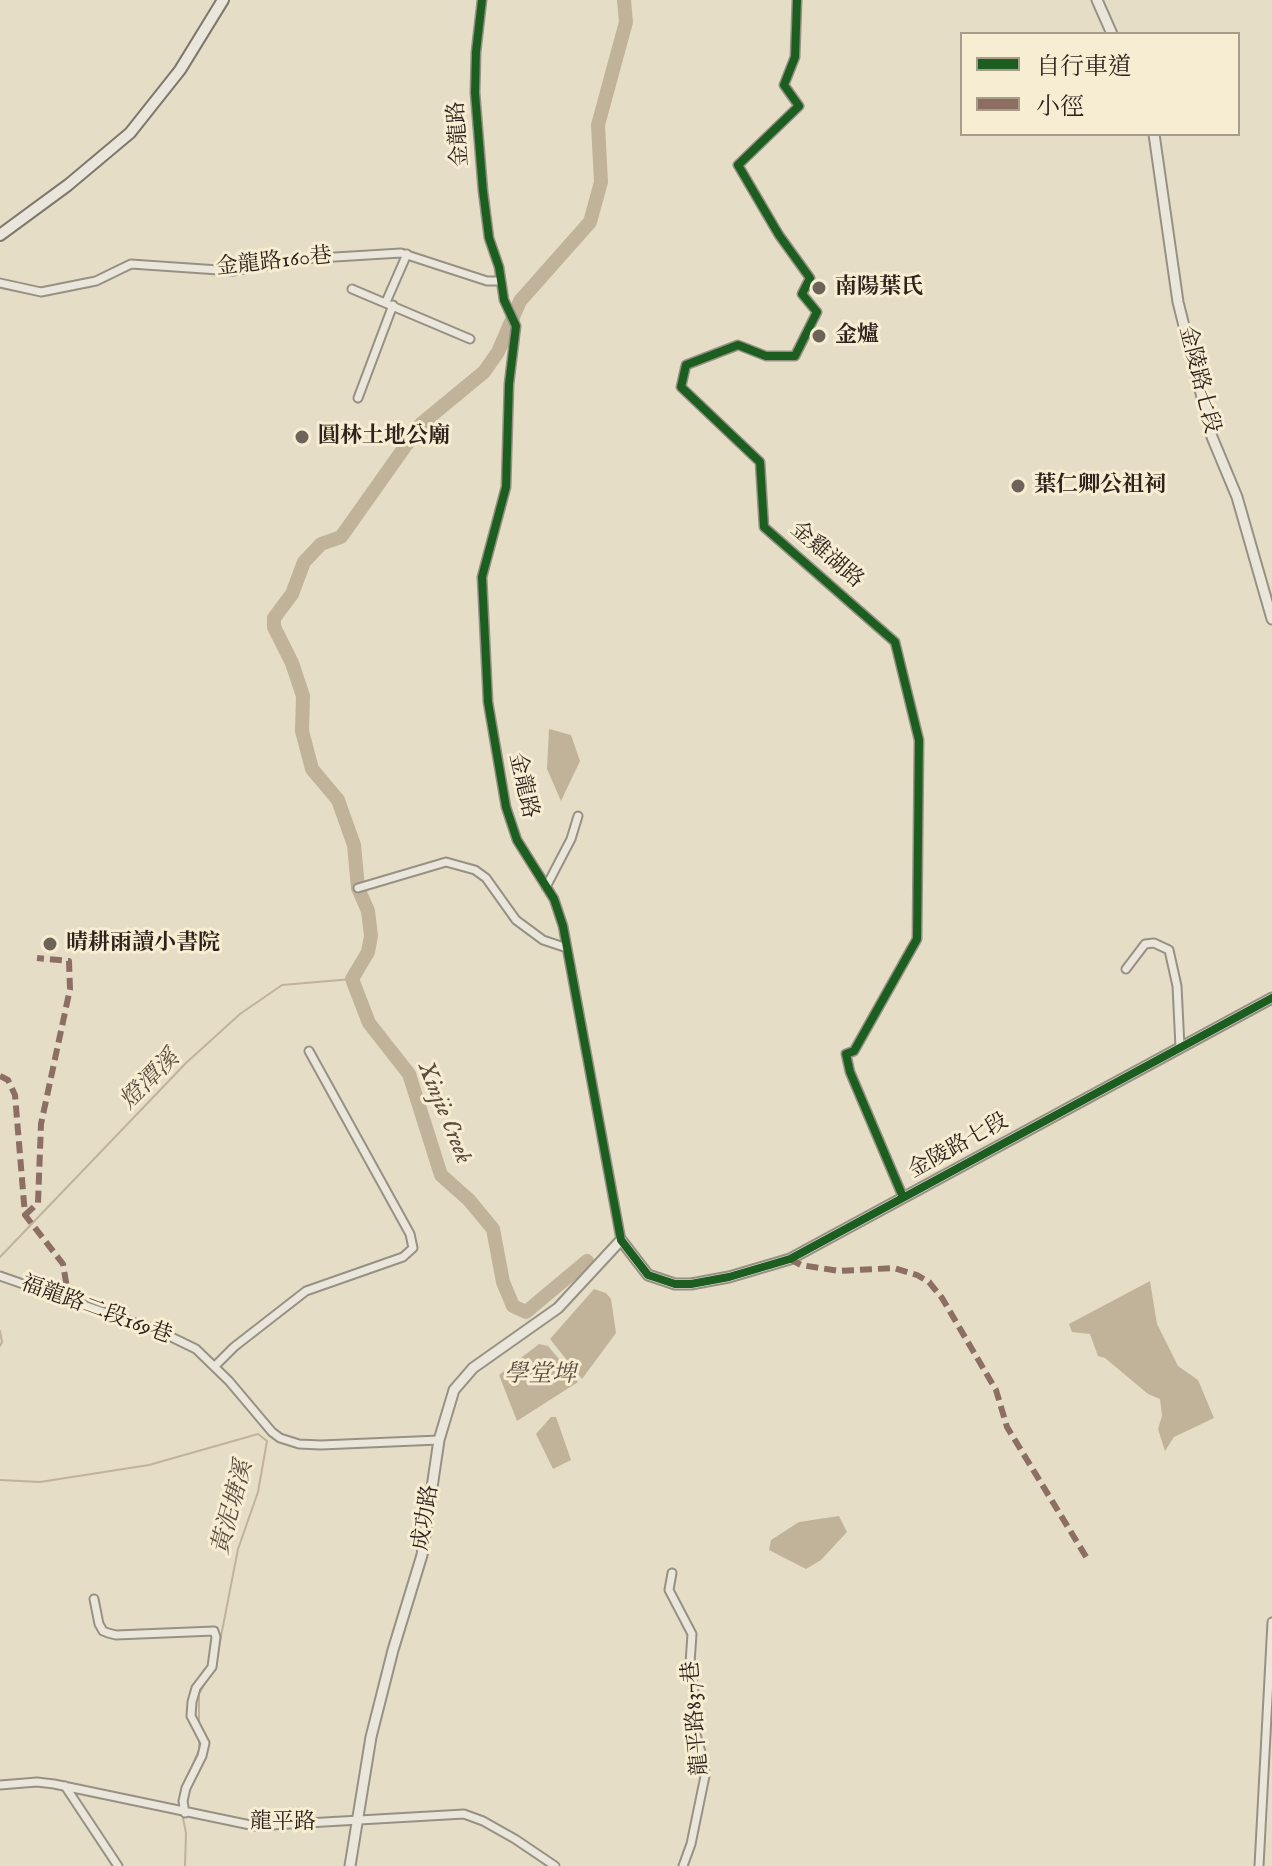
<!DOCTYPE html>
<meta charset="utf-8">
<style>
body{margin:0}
#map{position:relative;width:1272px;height:1866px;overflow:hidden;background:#e6ddc7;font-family:"IM FELL English","Noto Serif TC",serif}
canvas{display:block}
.legend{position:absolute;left:960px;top:32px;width:280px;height:104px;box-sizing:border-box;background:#f7edd2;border:2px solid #a79c8a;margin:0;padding:10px 14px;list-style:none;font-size:24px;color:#2e221d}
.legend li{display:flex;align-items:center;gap:16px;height:40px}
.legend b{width:40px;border:2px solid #a79c8a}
</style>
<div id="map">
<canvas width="1272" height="1866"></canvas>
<ul class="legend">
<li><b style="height:10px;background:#1b5e20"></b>自行車道</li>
<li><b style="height:10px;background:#8d6e63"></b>小徑</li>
</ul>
</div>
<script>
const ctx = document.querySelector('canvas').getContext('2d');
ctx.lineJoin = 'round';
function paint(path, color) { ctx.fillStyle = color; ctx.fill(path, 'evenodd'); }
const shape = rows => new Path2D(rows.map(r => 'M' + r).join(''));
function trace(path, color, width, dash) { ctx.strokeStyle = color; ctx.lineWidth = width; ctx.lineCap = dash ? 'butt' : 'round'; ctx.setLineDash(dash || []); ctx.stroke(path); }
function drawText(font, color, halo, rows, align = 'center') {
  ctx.font = font + ' "IM FELL English","Noto Serif TC",serif'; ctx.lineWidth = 6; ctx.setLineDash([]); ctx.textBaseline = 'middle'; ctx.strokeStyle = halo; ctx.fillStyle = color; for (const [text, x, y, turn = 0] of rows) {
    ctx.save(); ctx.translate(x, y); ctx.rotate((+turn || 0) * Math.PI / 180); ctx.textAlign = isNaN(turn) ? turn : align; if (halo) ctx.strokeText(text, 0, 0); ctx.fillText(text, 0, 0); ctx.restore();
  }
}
paint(shape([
 [549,729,571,735,580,761,561,801,547,769],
 [1150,1281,1157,1324,1178,1366,1198,1380,1214,1418,1174,1437,1165,1451,1158,1429,1162,1416,1160,1399,1148,1394,1105,1358,1098,1356,1090,1334,1072,1332,1069,1324],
 [594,1289,606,1293,611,1299,616,1333,582,1379,550,1339],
 [539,1344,548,1346,578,1382,517,1421,499,1375],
 [551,1417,556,1417,571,1460,553,1469,536,1434],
 [839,1516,847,1532,821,1560,806,1569,769,1550,771,1540,799,1522]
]), '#c0b399');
trace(shape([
 [0,1257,186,1063,240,1014,282,985,352,979],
 [0,1331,2,1342,0,1346],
 [0,1480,40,1482,149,1465,258,1434,267,1441,258,1492,238,1549,216,1662],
 [199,1726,199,1694,208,1678],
 [188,1776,199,1750,199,1736],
 [180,1802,183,1789],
 [183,1818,186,1833,185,1866]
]), '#c0b399', 2);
trace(shape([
 [587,1261,526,1312,513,1306,503,1282,493,1229,469,1200,441,1175,409,1074,369,1023,352,979,368,952,371,936,368,911,358,888,354,845,338,800,312,769,302,731,303,696,292,663,274,627,274,618,292,594,304,562,321,544,341,537,421,424,484,372,498,352,520,301,590,222,601,182,598,125,626,22,624,0]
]), '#c0b399', 14);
const minor = shape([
 [482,0,476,52,475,93,483,191,489,238,499,267,504,300,516,326,509,384,506,487,482,577,488,702,506,807,517,840,554,899,563,926,621,1240],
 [797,0,795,57,784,85,799,106,738,165,779,235,810,278,802,294,817,312,795,356,766,356,738,345,686,365,681,387,760,462,764,527,895,642,919,740,917,939,854,1051,846,1054,850,1072,903,1197],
 [0,283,41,292,96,281,131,264,233,271,302,259,401,253,487,281,501,281],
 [352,289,470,339],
 [386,302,407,254],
 [358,398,393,305],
 [546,887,571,839,578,816],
 [358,888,446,862,475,870,486,878,516,920,543,940,567,948],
 [1126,969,1145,944,1154,943,1169,950,1177,986,1180,1047],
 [0,1276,161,1332,196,1349,229,1381,272,1432,280,1438,299,1444,321,1445,439,1440],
 [215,1366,234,1347,306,1291,403,1257,413,1248,410,1234,309,1051],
 [672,1573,669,1590,692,1634,690,1663,696,1707,695,1731,704,1763,705,1776,691,1844,683,1866],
 [94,1599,99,1624,103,1631,108,1633,116,1635,214,1631,216,1637,212,1667,196,1688,192,1702,191,1716,205,1743,202,1756,186,1788,183,1801,185,1813],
 [0,1785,37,1782,54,1784,255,1826,464,1814,483,1821,515,1839,555,1866],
 [65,1786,118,1866],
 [1259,1866,1272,1622]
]);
const tertiary = shape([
 [1097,0,1112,34],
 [1154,134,1178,302,1212,437,1237,497,1272,619],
 [350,1866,371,1737,393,1650,422,1555,439,1440,454,1390,473,1368,558,1308,621,1240,648,1275,675,1284,691,1284,729,1277,790,1259,1272,998]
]);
const secondary = shape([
 [0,235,68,185,130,133,180,70,223,0]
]);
trace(minor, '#979184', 11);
trace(tertiary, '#979184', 13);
trace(secondary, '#7e776d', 14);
trace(minor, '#eae6db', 7);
trace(tertiary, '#eae6db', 9);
trace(secondary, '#eae6db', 10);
trace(shape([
 [0,1076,8,1080,15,1095,25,1215,63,1264,69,1300],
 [25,1215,38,1203,41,1124,70,989,69,961,37,958],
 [790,1259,801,1265,839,1271,894,1268,917,1275,929,1282,942,1298,996,1390,1007,1427,1088,1560]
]), '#8d6e63', 6, [12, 6]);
trace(shape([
 [482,0,476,52,475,93,483,191,489,238,499,267,504,300,516,326,509,384,506,487,482,577,488,702,506,807,517,840,554,899,563,926,621,1240,648,1275,675,1284,691,1284,729,1277,790,1259,1272,998],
 [797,0,795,57,784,85,799,106,738,165,779,235,810,278,802,294,817,312,795,356,766,356,738,345,686,365,681,387,760,462,764,527,895,642,919,740,917,939,854,1051,846,1054,850,1072,903,1197]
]), '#1b5e20', 8);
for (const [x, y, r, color] of [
 [819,288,8,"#6e6358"],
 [819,336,8,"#6e6358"],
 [302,437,8,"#6e6358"],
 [1018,486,8,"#6e6358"],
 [50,944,8,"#6e6358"]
]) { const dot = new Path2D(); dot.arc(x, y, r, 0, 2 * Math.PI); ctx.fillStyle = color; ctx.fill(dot); trace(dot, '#f7edd2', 3); }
drawText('22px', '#2e221d', '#f7edd2', [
 ["金龍路",460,134,-94],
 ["金龍路160巷",274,263,-6],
 ["金陵路七段",1198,380,76],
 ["金雞湖路",826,556,41],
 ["金龍路",522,786,77],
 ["金陵路七段",959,1147,-29],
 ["福龍路二段169巷",96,1311,20],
 ["成功路",427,1518,-81],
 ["龍平路837巷",697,1718,-95],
 ["龍平路",283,1823]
]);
drawText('bold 22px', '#2e221d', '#f7edd2', [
 ["南陽葉氏",835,288],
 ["金爐",835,336],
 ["圓林土地公廟",318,437],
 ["葉仁卿公祖祠",1034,486],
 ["晴耕雨讀小書院",66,944]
], 'left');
drawText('italic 24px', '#5c4e41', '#f7edd2', [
 ["燈潭溪",151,1081,-45],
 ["Xinjie Creek",443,1113,68],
 ["學堂埤",540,1376],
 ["黃泥塘溪",234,1508,-75]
]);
</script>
